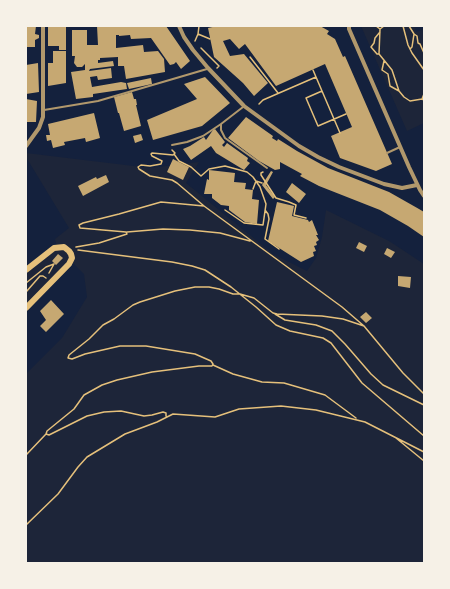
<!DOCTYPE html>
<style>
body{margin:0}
#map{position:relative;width:450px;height:589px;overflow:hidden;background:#14213d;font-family:"Roboto Serif",serif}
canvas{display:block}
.frame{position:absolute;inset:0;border:27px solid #f6f1e7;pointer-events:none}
</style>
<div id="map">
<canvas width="450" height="589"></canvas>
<div class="frame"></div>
</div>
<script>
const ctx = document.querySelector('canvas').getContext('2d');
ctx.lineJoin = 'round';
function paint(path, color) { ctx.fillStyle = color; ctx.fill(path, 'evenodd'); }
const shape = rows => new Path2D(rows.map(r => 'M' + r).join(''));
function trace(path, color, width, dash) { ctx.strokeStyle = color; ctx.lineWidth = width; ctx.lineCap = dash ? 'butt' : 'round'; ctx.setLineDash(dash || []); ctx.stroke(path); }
paint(shape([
 [361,26,414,26,416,32,424,29,424,123,407,131],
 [26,153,150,168,199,162,186,183,273,254,307,271,316,258,322,237,326,210,389,241,424,264,424,563,26,563,26,374,62,338,87,297,84,274,71,261,26,308,26,270,57,247,55,239,69,228,26,157]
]), '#1d2539');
paint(shape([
 [26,26,36,26,35,34,39,35,39,38,35,40,35,47,26,47],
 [48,26,66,26,66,50,59,50,59,46,48,46],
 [97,26,166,26,190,61,181,69,176,62,174,64,170,65,151,38,131,39,130,35,119,36,119,35,116,35,116,48,143,45,144,52,158,51,164,59,165,72,126,79,124,66,118,66,118,57,100,58,100,60,98,60,98,63,113,61,114,66,90,69,89,71,111,68,112,78,98,80,97,76,90,77,92,87,121,82,126,83,127,89,93,94,93,97,76,99,71,72,85,70,85,64,82,67,77,67,74,63,75,56,72,56,72,30,87,30,87,45,98,45],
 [217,26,320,26,329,31,327,34,335,39,343,57,345,56,392,164,376,171,340,158,331,136,352,127,325,64,276,86,245,44,239,49,230,39,223,41,230,56,244,54,268,83,254,96,243,83,214,57,208,28],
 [53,51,66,51,66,83,48,86,48,63,53,63],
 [38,63,39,92,26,94,26,65],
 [205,77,230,103,202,126,153,140,147,120,197,99,184,84],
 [151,78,152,84,129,89,127,83],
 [132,92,134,99,136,99,137,105,136,105,141,126,124,131,119,113,118,113,114,97],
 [26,99,37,101,36,122,26,122],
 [94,113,100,138,86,142,85,138,64,142,65,145,53,148,51,140,47,141,46,135,50,135,48,124],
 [246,117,273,136,272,138,277,141,278,139,297,151,328,168,389,192,419,209,424,212,424,237,408,226,380,210,319,186,300,176,302,174,280,162,280,169,275,170,259,161,228,138],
 [215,129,225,142,222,145,224,147,227,143,248,158,247,161,250,163,244,170,216,153,211,146,191,160,183,149,190,146,204,137,206,140,213,130],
 [141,134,143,140,135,143,133,136],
 [173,159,189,167,183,180,167,172],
 [209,170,235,173,234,182,246,183,245,189,253,190,252,199,259,200,257,224,245,222,229,210,229,206,221,205,212,198,212,194,204,194,207,179,209,180],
 [271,171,273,172,266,185,275,197,273,199,262,185],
 [106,175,109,182,83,196,78,186,96,177,97,179],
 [292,183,306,194,299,203,286,192],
 [277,202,294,206,292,216,308,220,309,222,312,220,318,235,316,235,319,240,316,242,317,245,314,246,316,251,313,252,314,256,301,262,268,241],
 [359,242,367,246,364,252,356,248],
 [387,248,395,252,391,258,384,254],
 [58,254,63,258,56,265,52,261],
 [398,276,411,277,410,288,398,286],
 [51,300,64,314,46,332,40,326,46,320,40,311],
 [366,312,372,318,366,323,360,317]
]), '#c6a872');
trace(shape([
 [188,26,190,26],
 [199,26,198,34,210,39],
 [376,26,380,29,384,26],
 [403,26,408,45,412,53,424,70],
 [409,26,414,34,412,47,410,49],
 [380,29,379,54,392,70,399,91,404,97,410,101,422,99],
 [414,34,417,36,418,43,420,44,424,53],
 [195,41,198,34],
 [201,48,219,66,217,68],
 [379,54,377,54,371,47,374,43,375,38,380,32],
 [250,57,278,93],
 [384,61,382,70,388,74,390,86,399,91],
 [313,70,316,77],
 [322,91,306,98,318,126,346,114],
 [424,94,422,99,424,100],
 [259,104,263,100,316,77,340,133],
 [172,150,175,153,173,155,152,153,151,154,152,156,162,161,161,164,150,166,141,165,138,167,139,169,150,176,172,180,177,183,204,206,342,307,364,326,403,373,424,394],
 [174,154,179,161,191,167,201,176,209,169,225,166,247,172,253,177,260,187,266,204,263,225,244,223,225,210],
 [263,172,261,173,261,175,276,198,289,202,296,205,294,215,306,218],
 [253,189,256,181,262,183],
 [265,210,268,214,269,219,265,239,279,249],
 [127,232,163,229,190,230,220,233,250,241],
 [76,247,99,243,127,234,126,232,80,228,79,225,83,223,119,214,161,202,204,206],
 [78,250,172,262,192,266,205,270,231,287,256,307,276,325,290,331,323,338,331,343,362,383,424,436],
 [49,273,54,264],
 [26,283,46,267,54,264],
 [26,286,26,289],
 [26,292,40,276,43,276,46,278],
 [275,314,285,320,316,325,332,331,345,344,371,374,383,385,424,405],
 [213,365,233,374,262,382,284,383,325,395,356,418],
 [46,434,49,435,87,416,104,412,121,411,144,416,152,415,163,412,166,413,166,416],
 [396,438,424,461],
 [26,455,46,434,47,431,74,409,84,395,102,385,117,380,152,372,199,366,212,366,213,364,211,361,195,354,146,346,120,346,85,354,72,359,68,358,69,355,89,339,103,325,114,319,133,305,140,302,175,291,195,287,209,287,219,289,233,294,240,294,254,298,273,313,277,314,322,316,343,319,364,326],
 [26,525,58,494,78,467,87,457,125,434,157,422,173,414,215,417,239,409,281,406,316,410,365,422,424,452]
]), '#e5c07b', 1.5);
trace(shape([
 [44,110,98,101,207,69],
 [221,124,221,130,225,138,267,168],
 [172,145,187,142,203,136,221,124,243,107],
 [387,153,400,147]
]), '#b1986c', 2);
trace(shape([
 [179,26,184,37,193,50,208,68,244,106,299,146,318,157,339,167,384,184,402,188,417,185],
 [349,26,349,29,409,167,420,190,424,196],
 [26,146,39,128,43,117,43,26]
]), '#b1986c', 4);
trace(shape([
 [26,270,54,248,64,247,69,251,71,254,72,258,69,264,26,308]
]), '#e5c07b', 6);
</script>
